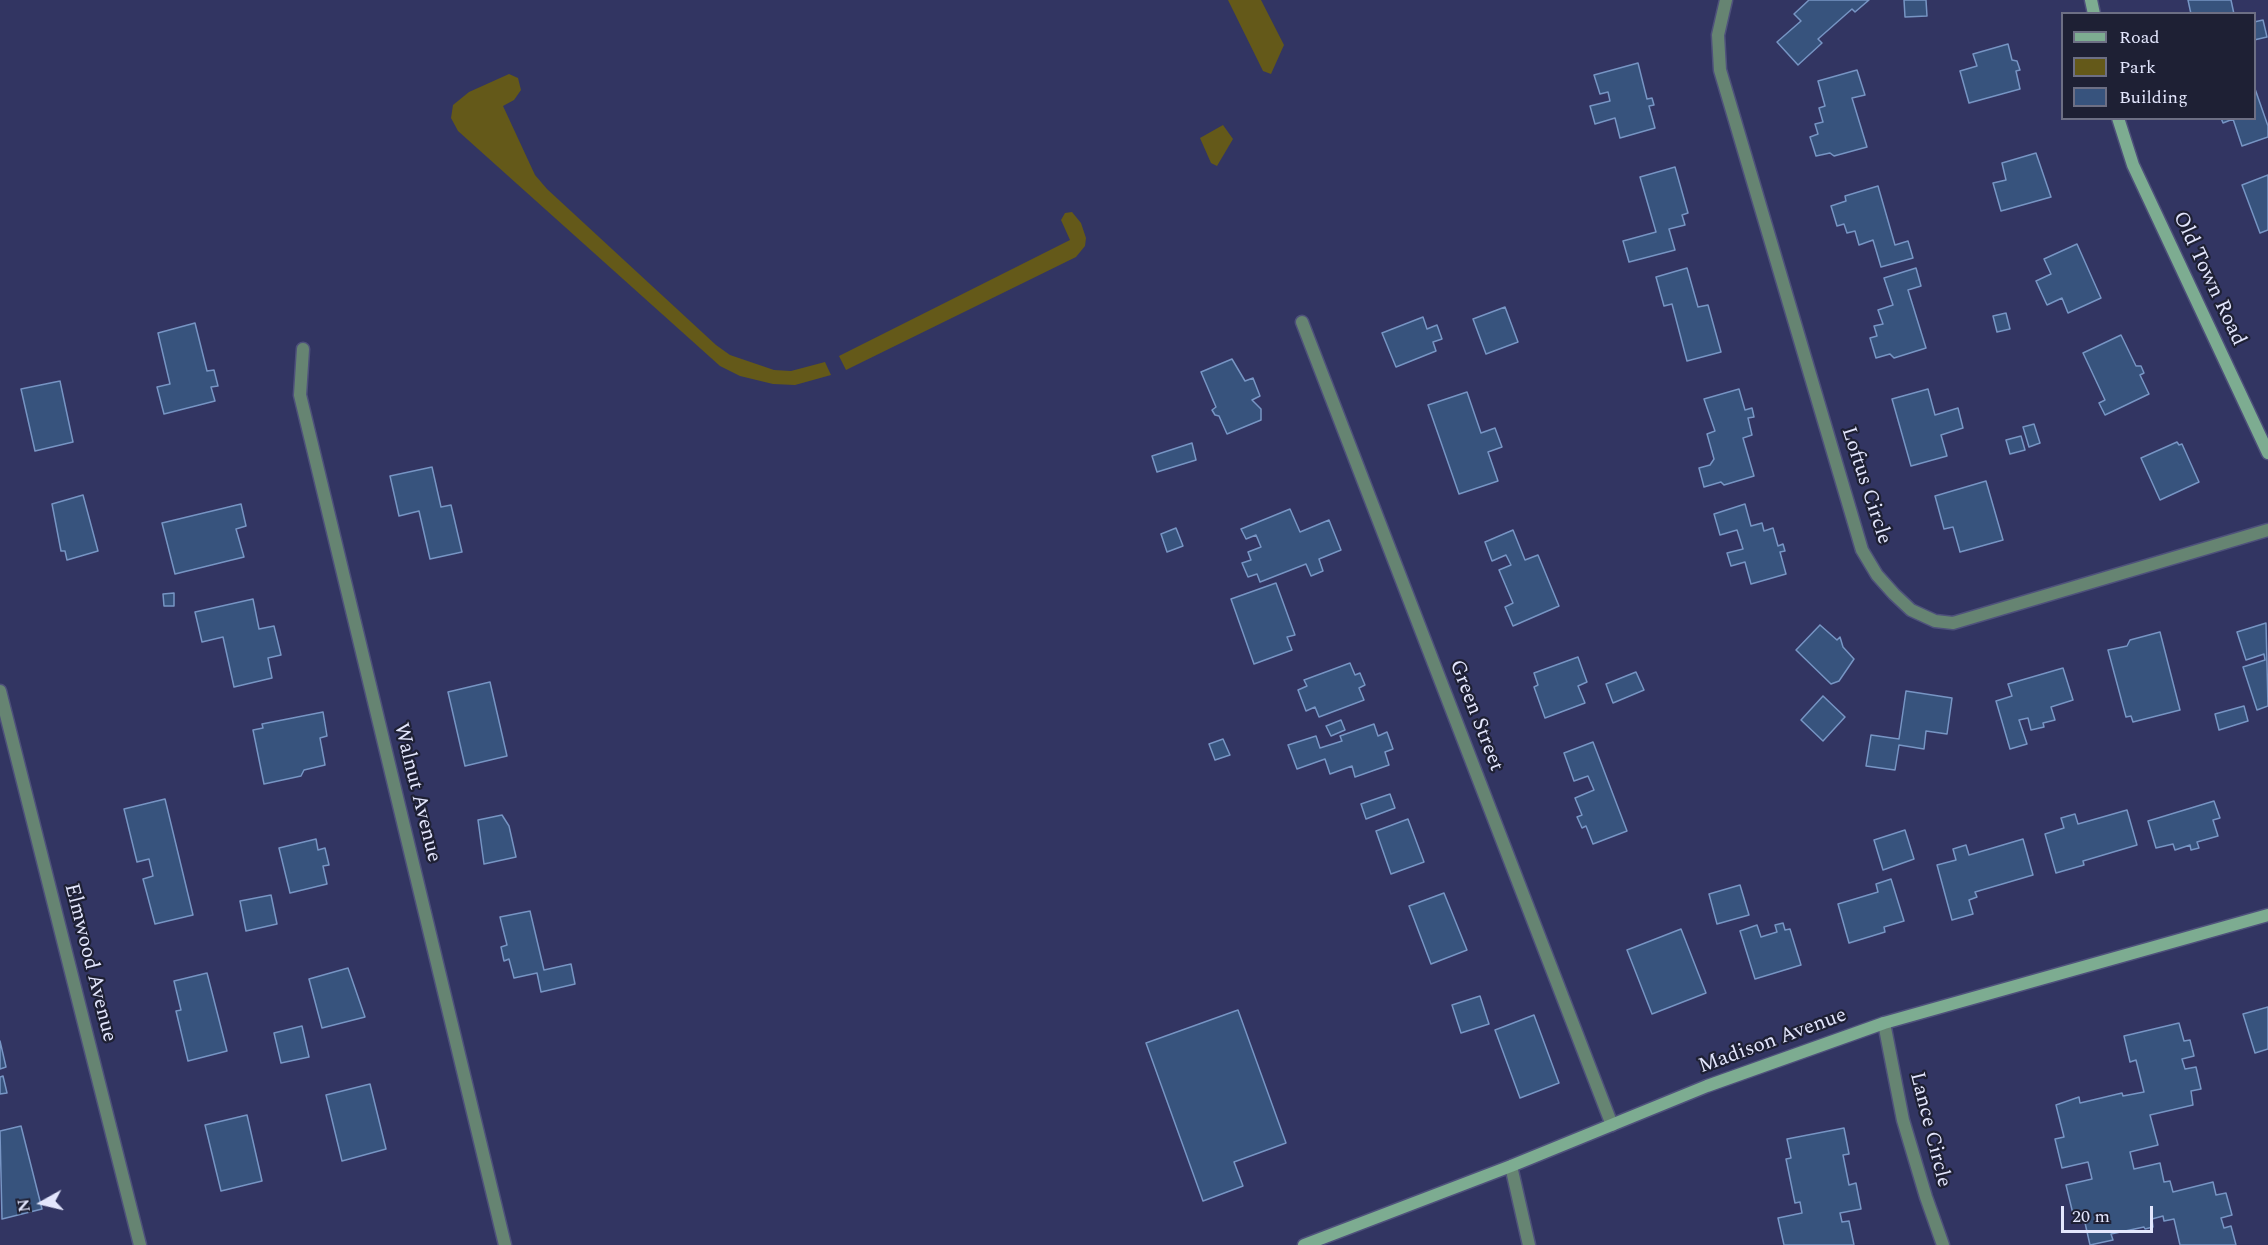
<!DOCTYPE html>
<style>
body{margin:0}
#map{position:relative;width:2268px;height:1245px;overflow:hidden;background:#323562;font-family:Spectral,serif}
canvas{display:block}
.legend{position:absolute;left:2061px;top:12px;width:195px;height:108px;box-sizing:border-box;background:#1e2034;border:2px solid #6d6f84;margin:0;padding:8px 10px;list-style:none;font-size:18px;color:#e3e6fd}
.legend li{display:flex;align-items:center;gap:12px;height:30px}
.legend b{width:30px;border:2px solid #6d6f84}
.north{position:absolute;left:12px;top:1173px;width:60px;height:60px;-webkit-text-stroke:4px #1e2034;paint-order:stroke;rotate:262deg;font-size:16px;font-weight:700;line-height:24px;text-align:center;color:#e3e6fd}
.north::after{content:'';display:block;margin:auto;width:21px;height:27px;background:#e3e6fd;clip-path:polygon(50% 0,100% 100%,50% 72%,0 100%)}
.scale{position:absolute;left:2061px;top:1206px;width:92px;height:27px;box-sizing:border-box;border:3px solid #e3e6fd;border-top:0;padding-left:8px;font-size:18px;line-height:21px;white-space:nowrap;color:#e3e6fd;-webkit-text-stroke:4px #1e2034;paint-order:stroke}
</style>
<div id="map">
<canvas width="2268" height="1245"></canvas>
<ul class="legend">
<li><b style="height:8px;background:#7dac91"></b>Road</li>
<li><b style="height:16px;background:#645919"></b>Park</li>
<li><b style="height:16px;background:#37537d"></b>Building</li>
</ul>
<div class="north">N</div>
<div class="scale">20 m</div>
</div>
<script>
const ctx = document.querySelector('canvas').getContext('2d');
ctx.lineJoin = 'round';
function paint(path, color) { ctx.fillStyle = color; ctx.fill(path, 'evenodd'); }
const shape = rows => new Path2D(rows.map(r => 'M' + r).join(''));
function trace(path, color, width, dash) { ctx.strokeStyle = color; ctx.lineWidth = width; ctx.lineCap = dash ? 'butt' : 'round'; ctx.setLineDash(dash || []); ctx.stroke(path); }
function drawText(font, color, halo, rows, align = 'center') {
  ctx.font = font + ' Spectral,serif'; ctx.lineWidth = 4.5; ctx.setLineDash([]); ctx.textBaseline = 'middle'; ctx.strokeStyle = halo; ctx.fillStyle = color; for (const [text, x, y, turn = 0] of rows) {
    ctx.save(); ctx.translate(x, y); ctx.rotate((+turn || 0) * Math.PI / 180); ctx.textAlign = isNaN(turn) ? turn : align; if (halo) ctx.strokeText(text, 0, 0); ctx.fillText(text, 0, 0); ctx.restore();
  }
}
paint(shape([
 [1228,0,1261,0,1284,45,1271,74,1263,71],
 [509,74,518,78,521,90,514,100,503,106,535,175,547,189,716,345,730,355,774,370,791,371,825,362,831,375,795,385,773,384,740,376,720,366,458,131,451,118,453,105,469,92],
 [1223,125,1233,139,1217,166,1211,163,1200,138],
 [1072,212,1081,223,1086,238,1085,246,1076,257,846,370,839,356,1070,240,1061,220,1065,213]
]), '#645919');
const building = shape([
 [1809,0,1869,0,1855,12,1852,9,1818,39,1822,43,1798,65,1777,42,1801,21,1794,14,1809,0],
 [1904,0,1926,0,1927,16,1905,17,1904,0],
 [2188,0,2231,0,2234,14,2191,14,2188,0],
 [2263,20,2267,37,2254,40,2254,22,2263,20],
 [2008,44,2012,60,2017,61,2020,70,2016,71,2020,89,1969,103,1960,71,1977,66,1973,54,2008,44],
 [1638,63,1647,99,1652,98,1654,105,1649,106,1655,128,1620,138,1615,118,1595,124,1590,106,1610,101,1608,92,1600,94,1594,75,1638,63],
 [1857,70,1865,95,1852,98,1867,147,1834,156,1830,153,1816,156,1810,137,1818,134,1815,124,1823,122,1819,108,1825,106,1818,81,1857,70],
 [2254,86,2268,126,2268,137,2242,146,2233,119,2223,123,2221,118,2254,118,2254,86],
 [2036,153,2051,197,2001,211,1993,183,2006,180,2002,163,2036,153],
 [1675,167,1688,213,1682,215,1685,225,1669,229,1675,250,1629,262,1623,241,1656,232,1640,177,1675,167],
 [2268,175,2268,230,2260,233,2242,185,2268,175],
 [1878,186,1895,245,1908,241,1913,258,1881,267,1873,240,1859,245,1855,231,1847,233,1844,224,1837,226,1831,206,1846,201,1845,196,1878,186],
 [2077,244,2101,298,2068,313,2062,298,2047,305,2036,281,2051,274,2044,259,2077,244],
 [1687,268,1698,307,1708,305,1721,352,1687,361,1672,304,1664,306,1656,277,1687,268],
 [1916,268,1921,286,1908,290,1926,348,1894,358,1890,354,1876,358,1870,338,1877,336,1874,326,1883,324,1878,310,1893,305,1884,278,1916,268],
 [1505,307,1518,342,1486,354,1473,319,1505,307],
 [2006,313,2010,329,1997,332,1993,316,2006,313],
 [1423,317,1427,329,1437,325,1442,339,1433,342,1436,351,1396,367,1382,333,1423,317],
 [195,323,207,371,214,370,218,386,211,387,215,401,164,414,157,387,170,384,158,333,195,323],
 [2121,335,2136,366,2141,366,2144,373,2140,375,2149,394,2105,415,2099,403,2105,400,2083,353,2121,335],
 [1232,359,1245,381,1253,378,1260,396,1252,400,1261,409,1261,420,1227,434,1219,416,1215,415,1212,410,1216,407,1201,372,1232,359],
 [60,381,73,442,35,451,21,389,60,381],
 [1739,389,1745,410,1752,408,1754,417,1748,418,1752,435,1743,438,1754,476,1724,485,1721,482,1704,487,1699,468,1710,465,1714,459,1707,434,1715,431,1704,399,1739,389],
 [1928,389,1935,415,1958,408,1963,428,1941,435,1947,456,1911,466,1892,399,1928,389],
 [1467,392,1481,433,1495,428,1502,447,1488,452,1498,481,1459,494,1428,405,1467,392],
 [2034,424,2040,443,2029,447,2023,427,2034,424],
 [2021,436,2025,450,2010,454,2006,440,2021,436],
 [2177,442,2179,445,2182,444,2199,482,2160,500,2141,458,2177,442],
 [1192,443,1196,460,1157,472,1152,456,1192,443],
 [432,467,441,507,451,505,462,552,430,559,419,511,399,516,390,476,432,467],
 [1986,481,2003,540,1960,552,1953,527,1944,529,1935,496,1986,481],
 [83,495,98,551,67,560,65,551,61,551,52,504,83,495],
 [241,504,246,526,236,529,244,557,175,574,162,523,241,504],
 [1745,504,1751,526,1762,523,1764,531,1773,528,1778,546,1783,544,1785,551,1780,552,1786,574,1751,584,1745,562,1731,566,1727,553,1743,549,1737,530,1720,535,1714,514,1745,504],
 [1290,509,1300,532,1329,520,1341,550,1319,559,1323,571,1311,576,1306,564,1260,582,1257,574,1248,577,1242,563,1251,560,1248,552,1261,547,1256,535,1246,539,1241,529,1290,509],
 [1176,528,1183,546,1167,552,1161,534,1176,528],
 [1513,530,1525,560,1538,555,1559,606,1513,626,1505,607,1513,603,1499,570,1511,565,1506,555,1492,561,1485,542,1513,530],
 [1276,583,1295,635,1287,637,1292,650,1254,664,1231,599,1276,583],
 [174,593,174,606,164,606,163,594,174,593],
 [253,599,259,629,274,626,281,655,268,658,272,678,234,687,223,637,202,642,195,612,253,599],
 [2266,623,2268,706,2257,710,2243,667,2265,660,2264,654,2246,660,2237,632,2266,623],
 [1820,625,1837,640,1840,637,1843,647,1854,659,1839,681,1831,684,1796,650,1820,625],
 [2160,632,2180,710,2133,722,2131,716,2126,717,2108,650,2127,646,2130,640,2160,632],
 [1578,657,1587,682,1578,686,1585,703,1545,718,1534,687,1538,685,1534,673,1578,657],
 [1350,663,1355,675,1360,673,1365,685,1359,688,1364,700,1319,717,1315,707,1306,711,1298,690,1307,686,1304,680,1350,663],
 [2063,668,2073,700,2051,707,2055,720,2043,723,2044,727,2031,730,2028,718,2019,720,2027,744,2010,749,1996,701,2012,696,2008,684,2063,668],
 [1636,672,1644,690,1613,703,1606,684,1636,672],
 [490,682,507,756,465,766,448,692,490,682],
 [1906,691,1952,698,1947,734,1926,731,1924,749,1899,745,1895,770,1866,766,1871,735,1899,739,1906,691],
 [1823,696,1845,717,1823,741,1801,720,1823,696],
 [2244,706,2248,721,2219,730,2215,714,2244,706],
 [323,712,327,736,320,738,325,765,304,770,301,776,264,784,253,730,263,728,262,724,323,712],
 [1341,720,1345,730,1331,736,1326,726,1341,720],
 [1374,724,1378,736,1387,732,1393,749,1385,752,1389,765,1355,777,1352,766,1330,774,1325,759,1297,769,1288,745,1316,736,1320,748,1342,741,1340,736,1374,724],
 [1223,739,1230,755,1215,760,1209,744,1223,739],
 [1593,742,1627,831,1593,844,1586,826,1582,828,1577,817,1582,815,1575,798,1594,790,1588,776,1574,781,1564,753,1593,742],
 [1390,794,1395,808,1366,819,1361,804,1390,794],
 [165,799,193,915,155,924,143,879,153,876,149,859,137,862,124,809,165,799],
 [2214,801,2220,818,2213,820,2218,836,2197,842,2199,848,2191,850,2190,845,2175,850,2173,844,2156,848,2148,821,2214,801],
 [2127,810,2137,845,2083,861,2084,865,2056,873,2045,834,2064,828,2061,818,2075,814,2078,824,2127,810],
 [502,815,509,826,516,857,484,864,478,820,502,815],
 [1408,819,1424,862,1391,874,1376,831,1408,819],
 [1905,830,1914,859,1883,870,1874,840,1905,830],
 [316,839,318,850,325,848,329,865,323,866,327,884,290,893,279,848,316,839],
 [2023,839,2033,875,1975,892,1977,897,1969,900,1973,914,1952,920,1937,865,1956,860,1953,849,1966,845,1969,855,2023,839],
 [1891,879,1904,921,1884,927,1885,932,1849,943,1838,904,1878,892,1876,884,1891,879],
 [1740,885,1749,915,1717,924,1709,894,1740,885],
 [1444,893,1467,950,1431,964,1409,906,1444,893],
 [271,895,277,924,246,931,240,901,271,895],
 [530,911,544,970,571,964,575,984,541,992,537,973,514,978,509,959,504,961,501,947,507,945,500,917,530,911],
 [1783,923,1785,930,1790,929,1801,965,1755,979,1740,931,1757,925,1761,937,1777,932,1775,925,1783,923],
 [1681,929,1706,993,1652,1014,1627,950,1681,929],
 [348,968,365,1017,322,1028,309,979,348,968],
 [207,973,227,1051,188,1061,176,1011,181,1010,174,981,207,973],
 [1480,996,1489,1024,1461,1033,1452,1005,1480,996],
 [2268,1007,2268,1049,2255,1053,2243,1014,2268,1007],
 [1238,1010,1286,1143,1234,1162,1243,1186,1203,1201,1146,1043,1238,1010],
 [1534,1015,1559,1083,1520,1098,1495,1030,1534,1015],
 [2179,1023,2184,1041,2190,1040,2194,1056,2182,1059,2185,1069,2196,1067,2201,1089,2191,1091,2193,1105,2150,1115,2158,1145,2130,1152,2134,1169,2160,1163,2164,1182,2170,1181,2173,1192,2213,1182,2216,1195,2226,1193,2232,1215,2221,1218,2224,1228,2231,1226,2236,1245,2180,1245,2174,1219,2164,1221,2163,1216,2152,1219,2153,1227,2145,1229,2144,1227,2111,1234,2113,1240,2090,1245,2083,1214,2073,1214,2066,1185,2092,1179,2088,1162,2062,1168,2055,1139,2064,1137,2056,1105,2079,1097,2080,1103,2122,1093,2123,1096,2144,1092,2136,1060,2130,1062,2124,1036,2179,1023],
 [302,1026,309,1057,281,1063,274,1033,302,1026],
 [0,1041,6,1067,0,1069,0,1041],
 [3,1076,7,1093,0,1094,0,1077,3,1076],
 [370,1084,386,1149,342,1161,326,1095,370,1084],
 [247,1115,262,1181,221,1191,205,1125,247,1115],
 [21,1126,42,1209,2,1219,0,1131,21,1126],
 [1844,1128,1849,1154,1843,1155,1849,1185,1856,1183,1861,1209,1840,1213,1842,1222,1849,1221,1854,1245,1784,1245,1778,1218,1802,1213,1800,1202,1795,1203,1786,1159,1791,1158,1787,1139,1844,1128]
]);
paint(building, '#37537d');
trace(building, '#7795c4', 1.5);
const street = shape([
 [1726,0,1718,35,1720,70,1862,550,1877,575,1894,594,1911,610,1935,621,1953,623,2268,530],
 [1302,322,1612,1125],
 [303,349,300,395,505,1245],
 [0,691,140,1245],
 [1884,1023,1903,1120,1926,1197,1943,1245],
 [1511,1166,1529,1245]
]);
const secondary = shape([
 [2091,0,2094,14],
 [2118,118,2133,165,2268,453],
 [1304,1245,1511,1166,1707,1086,1884,1023,2268,915]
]);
trace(street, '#4e517b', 15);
trace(secondary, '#4e517b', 15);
trace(street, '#668472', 12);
trace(secondary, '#7dac91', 12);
drawText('21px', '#e3e6fd', '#1e2034', [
 ["Old Town Road",2208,279,65],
 ["Loftus Circle",1865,486,72],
 ["Green Street",1475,716,69],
 ["Walnut Avenue",416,793,76],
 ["Elmwood Avenue",89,963,76],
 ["Madison Avenue",1773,1042,-20],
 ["Lance Circle",1929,1130,76]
]);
</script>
